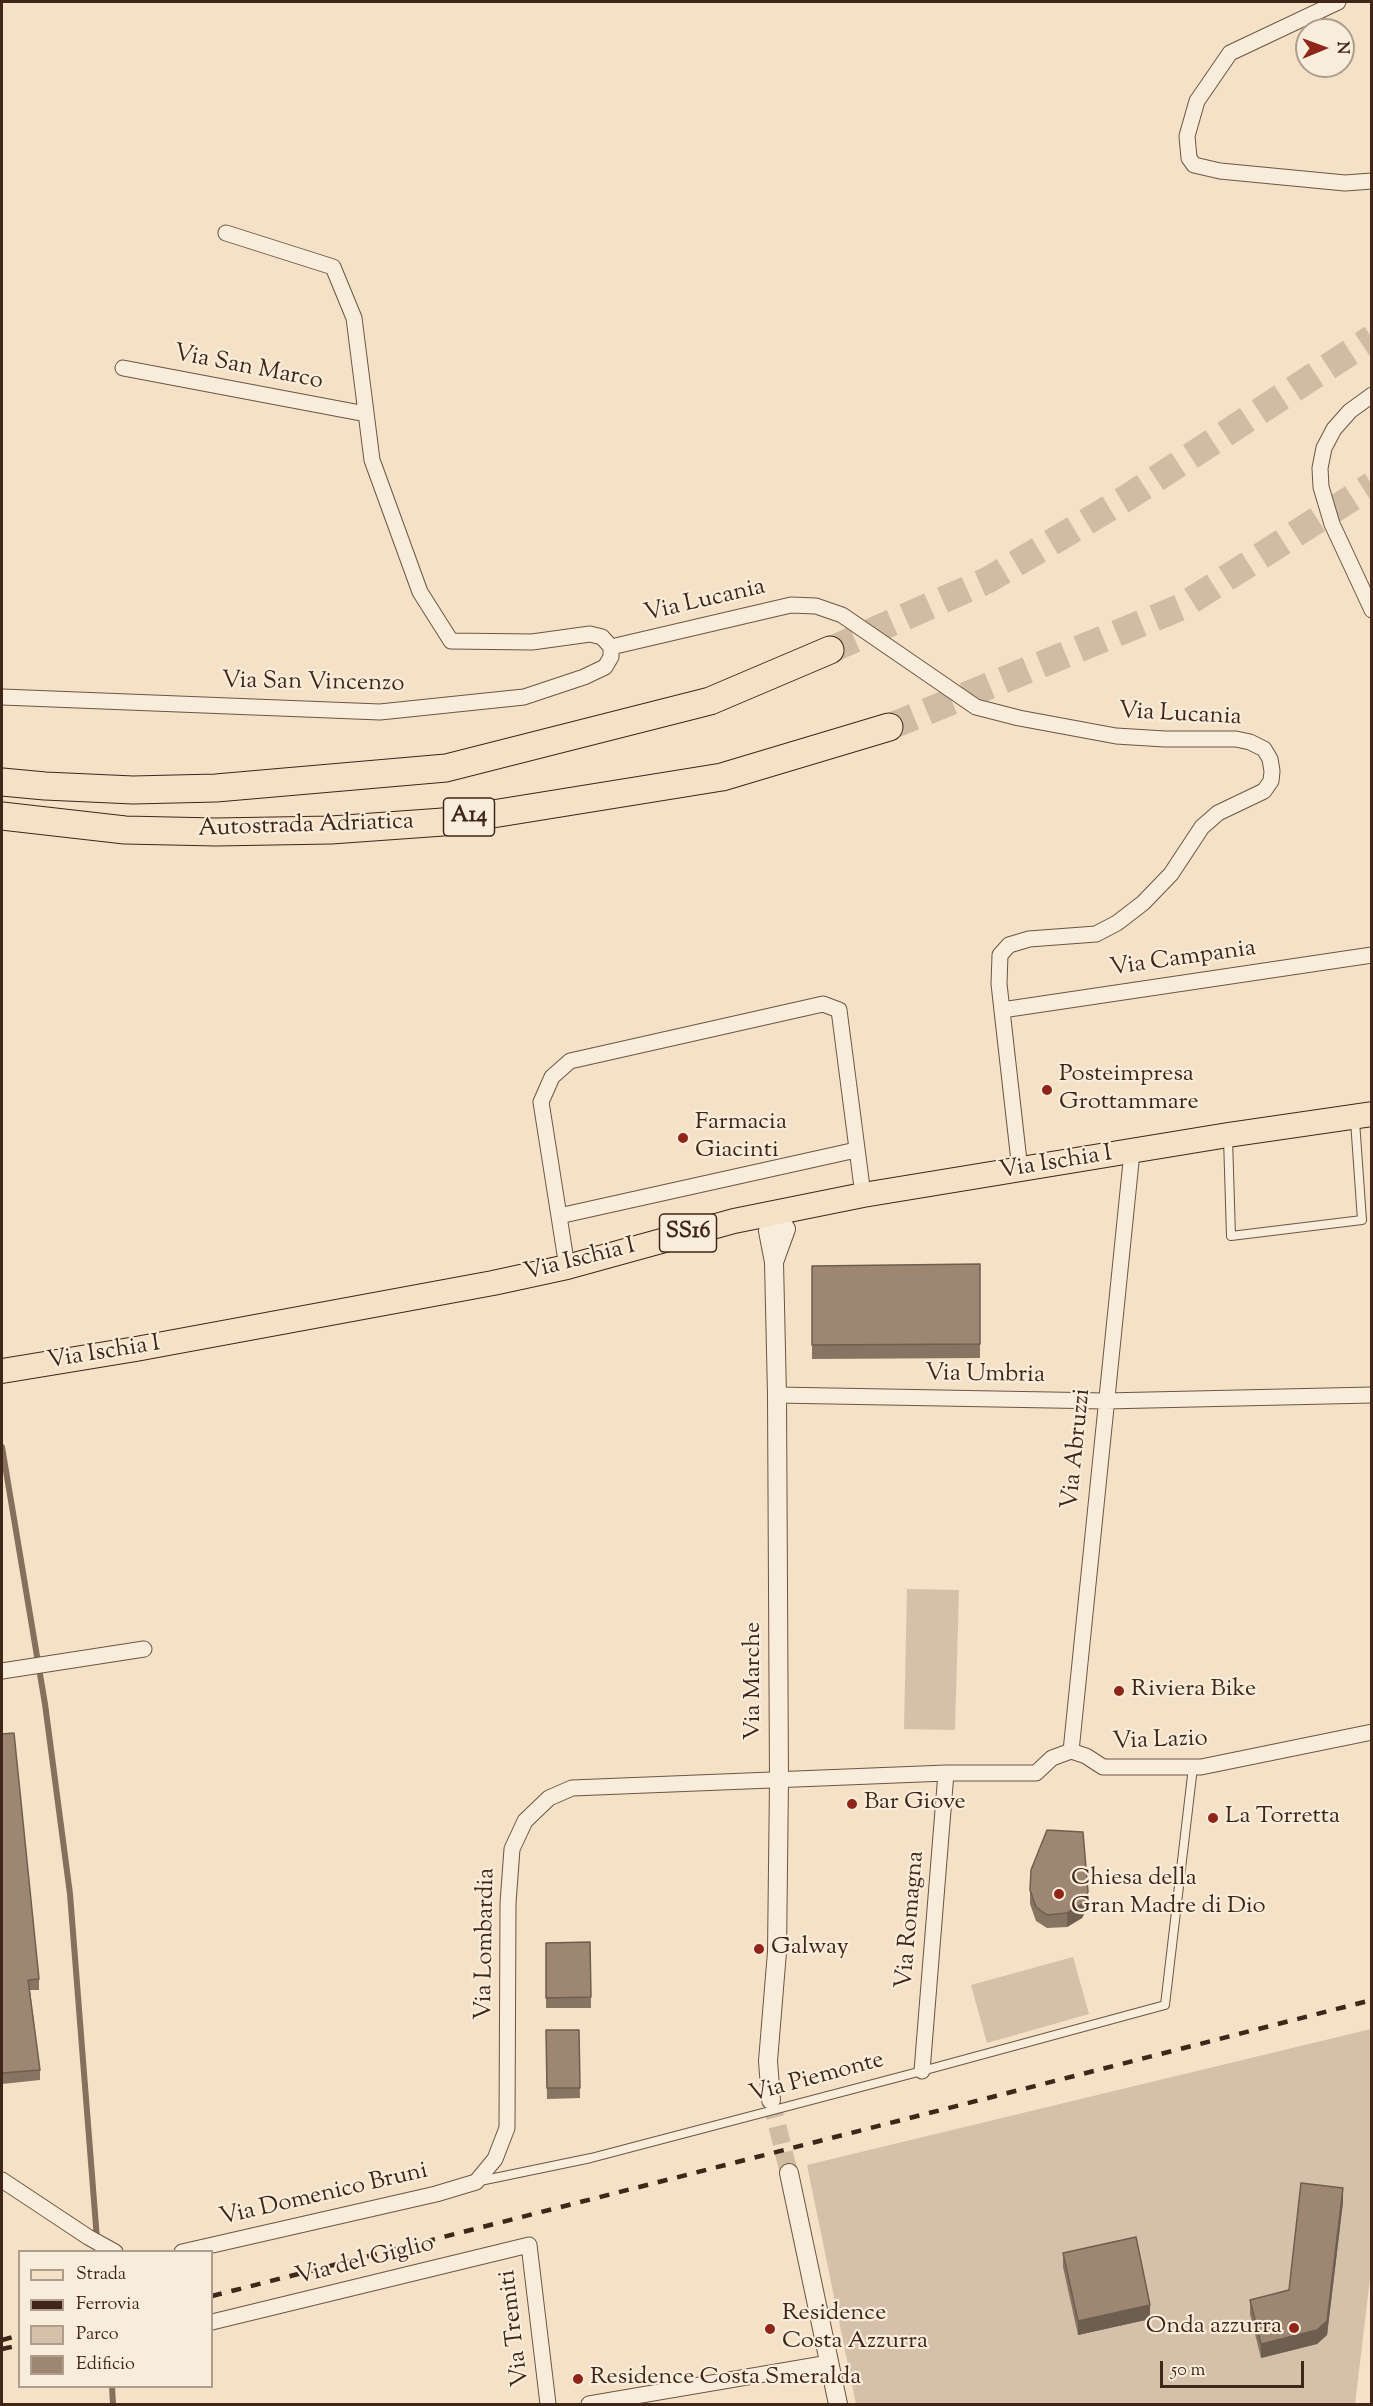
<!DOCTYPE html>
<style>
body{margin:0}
#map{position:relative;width:1373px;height:2406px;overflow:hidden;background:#f4e1c6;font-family:"Sorts Mill Goudy",serif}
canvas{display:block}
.frame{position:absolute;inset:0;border:3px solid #3f2619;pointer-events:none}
.legend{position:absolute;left:18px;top:2250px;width:195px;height:138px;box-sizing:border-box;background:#f8ecda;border:2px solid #ae9d8d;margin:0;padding:8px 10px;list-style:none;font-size:18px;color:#3f2619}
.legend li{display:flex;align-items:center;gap:12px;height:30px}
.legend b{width:30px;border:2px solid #ae9d8d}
.north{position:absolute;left:1295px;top:18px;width:60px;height:60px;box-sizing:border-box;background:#f8ecda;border:2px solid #ae9d8d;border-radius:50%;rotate:89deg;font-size:16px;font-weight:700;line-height:24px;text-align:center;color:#3f2619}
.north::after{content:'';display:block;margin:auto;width:21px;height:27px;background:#8f2418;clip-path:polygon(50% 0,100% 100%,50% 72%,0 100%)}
.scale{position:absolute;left:1160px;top:2361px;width:144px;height:27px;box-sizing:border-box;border:3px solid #3f2619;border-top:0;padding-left:8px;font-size:18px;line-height:21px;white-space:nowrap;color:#3f2619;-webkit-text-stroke:4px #f8ecda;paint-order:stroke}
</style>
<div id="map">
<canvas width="1373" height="2406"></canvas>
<div class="frame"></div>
<ul class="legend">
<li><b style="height:8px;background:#f4e1c6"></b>Strada</li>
<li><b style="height:8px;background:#3f2619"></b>Ferrovia</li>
<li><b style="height:16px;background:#d5c1a9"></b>Parco</li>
<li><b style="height:16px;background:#9d8773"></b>Edificio</li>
</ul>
<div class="north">N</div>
<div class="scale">50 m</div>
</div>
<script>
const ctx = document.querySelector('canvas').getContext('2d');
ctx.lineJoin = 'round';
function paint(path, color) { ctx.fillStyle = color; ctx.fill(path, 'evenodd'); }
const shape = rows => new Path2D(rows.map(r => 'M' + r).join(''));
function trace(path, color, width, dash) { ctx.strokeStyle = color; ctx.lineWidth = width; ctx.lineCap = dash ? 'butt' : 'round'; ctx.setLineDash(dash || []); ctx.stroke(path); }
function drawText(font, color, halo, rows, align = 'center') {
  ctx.font = font + ' "Sorts Mill Goudy",serif'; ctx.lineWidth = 4.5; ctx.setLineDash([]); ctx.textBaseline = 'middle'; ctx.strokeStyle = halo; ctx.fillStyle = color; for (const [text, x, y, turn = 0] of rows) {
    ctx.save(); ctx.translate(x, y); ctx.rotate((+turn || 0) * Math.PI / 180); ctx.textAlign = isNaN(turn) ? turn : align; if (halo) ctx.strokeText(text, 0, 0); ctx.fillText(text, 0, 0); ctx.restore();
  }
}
paint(shape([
 [907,1589,959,1590,955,1730,904,1729],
 [1073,1957,1089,2014,987,2043,971,1985],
 [1371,2029,1372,2262,1355,2404,856,2404,807,2165]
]), '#d5c1a9');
trace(shape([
 [2,1447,45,1704,70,1894,98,2252],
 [112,2386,113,2404]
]), '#86705d', 6);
trace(shape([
 [771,2100,789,2173]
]), '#d0bca3', 18, [18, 9]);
trace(shape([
 [830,650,988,580,1128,497,1372,338],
 [889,727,1181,607,1372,485]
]), '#d0bca3', 27, [27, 14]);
const service = shape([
 [1228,1138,1231,1236,1362,1220,1355,1121],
 [480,2181,591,2158,922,2071,1165,2005,1193,1767]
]);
const minor = shape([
 [1338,2,1230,53,1197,101,1187,136,1189,158,1194,165,1220,171,1345,183,1372,181],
 [123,368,366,414],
 [1372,395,1350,411,1334,429,1324,448,1320,468,1321,487,1332,524,1372,610],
 [611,647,791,605,816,606,842,615,976,707,1019,718,1116,736,1165,739,1236,739,1250,742,1264,749,1270,759,1272,771,1271,781,1264,791,1218,813,1202,827,1171,874,1143,903,1117,923,1096,934,1029,939,1009,945,1000,955,999,984,1020,1170],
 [2,697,380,712,524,697,584,677,605,667,611,657,611,647,602,637,590,634,532,642,451,641,420,592,372,460,354,318,333,267,226,233],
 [1002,1010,1372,955],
 [559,1216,856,1150],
 [567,1267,541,1102,552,1077,570,1061,823,1004,839,1010,863,1195],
 [777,1395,1105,1401,1372,1395],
 [2,1671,144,1649],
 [1071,1751,1132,1152],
 [922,2071,946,1773],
 [2,2180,88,2237,115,2252],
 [182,2252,436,2194,476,2182,495,2159,507,2128,508,1903,512,1849,525,1821,549,1798,572,1788,946,1773,1036,1773,1052,1758,1071,1751,1086,1756,1103,1767,1201,1767,1372,1732],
 [212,2322,529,2245,548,2404],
 [589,2404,829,2363]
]);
const tertiary = shape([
 [774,1262,786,1229,775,1213],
 [771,2100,768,2061,777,1952,779,1781,777,1395,774,1262,768,1231,775,1213],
 [789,2173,838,2404]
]);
const primary = shape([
 [2,1371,136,1349,493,1283,567,1267,734,1221,863,1195,1228,1135,1372,1114]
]);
const motorway = shape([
 [2,782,45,786,133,790,216,788,446,768,710,701,830,650],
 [2,816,125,830,216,832,331,830,443,822,722,777,889,727]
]);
trace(service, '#6c5544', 10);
trace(minor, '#6c5544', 17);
trace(tertiary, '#6c5544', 20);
trace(primary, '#3f2619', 26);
trace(motorway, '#3f2619', 29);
trace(service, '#f8ecda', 8);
trace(minor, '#f8ecda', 15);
trace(tertiary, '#f8ecda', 18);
trace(primary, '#f4e1c6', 24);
trace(motorway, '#f4e1c6', 27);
trace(shape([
 [212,2296,1372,2000],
 [2,2340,20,2335],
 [2,2349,20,2345]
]), '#3f2619', 4.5, [10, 10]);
paint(shape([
 [980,1264,980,1358,812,1359,812,1266],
 [2,1734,39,1979,39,1990,30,1990,40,2070,40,2080,2,2084],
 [1030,1890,1088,1906,1082,1918,1067,1927,1047,1928,1036,1921,1030,1904],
 [590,1942,591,2008,546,2008,546,1943],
 [546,2030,579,2030,580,2098,547,2099],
 [1343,2202,1327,2335,1317,2344,1261,2358,1250,2314,1250,2300,1289,2290],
 [1063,2253,1150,2319,1078,2335,1063,2267],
 [1371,2376,1371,2395,1370,2386,1370,2377]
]), '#877463');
paint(shape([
 [1088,1892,1088,1906,1082,1918,1067,1927,1067,1913],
 [1343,2188,1343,2202,1327,2335,1317,2344,1261,2358,1261,2344],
 [1150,2305,1150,2319,1078,2335,1078,2321]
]), '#6e5e50');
const building = shape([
 [980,1264,980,1344,812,1345,812,1266,980,1264],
 [14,1733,39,1979,28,1980,40,2070,2,2073,2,1734,14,1733],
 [1047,1830,1083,1832,1088,1892,1082,1904,1067,1913,1047,1915,1036,1907,1030,1890,1031,1870,1047,1830],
 [590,1942,591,1997,546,1998,546,1943,590,1942],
 [546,2030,579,2030,580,2088,547,2088,546,2030],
 [1301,2183,1343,2188,1327,2321,1317,2330,1261,2344,1250,2300,1289,2290,1301,2183],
 [1136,2237,1150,2305,1078,2321,1063,2253,1136,2237]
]);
paint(building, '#9d8773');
trace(building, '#6e5e50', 1.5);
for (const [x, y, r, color] of [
 [1047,1090,6,"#8f2418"],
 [683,1138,6,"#8f2418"],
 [1119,1691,6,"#8f2418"],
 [852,1804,6,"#8f2418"],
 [1213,1818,6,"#8f2418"],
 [1059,1894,6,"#8f2418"],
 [759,1949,6,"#8f2418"],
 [1294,2328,6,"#8f2418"],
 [770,2329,6,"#8f2418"],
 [578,2379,6,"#8f2418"]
]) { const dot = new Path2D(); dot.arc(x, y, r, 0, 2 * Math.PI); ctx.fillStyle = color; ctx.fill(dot); trace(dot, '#f8ecda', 2); }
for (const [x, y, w] of [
 [469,817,51],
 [688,1233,57]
]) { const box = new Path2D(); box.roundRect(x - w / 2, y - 19, w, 38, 4.5); ctx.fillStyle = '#f8ecda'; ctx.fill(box); trace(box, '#3f2619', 1.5); }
drawText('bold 22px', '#3f2619', null, [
 ["A14",469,817],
 ["SS16",688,1233]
]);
drawText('24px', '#3f2619', '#f8ecda', [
 ["Via San Marco",248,369,11],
 ["Via Lucania",705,602,-13],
 ["Via San Vincenzo",313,684,1],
 ["Via Lucania",1180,716,3],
 ["Autostrada Adriatica",306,827,-2],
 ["Via Campania",1183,960,-8],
 ["Via Ischia I",1056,1164,-9],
 ["Via Ischia I",580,1261,-14],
 ["Via Ischia I",104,1354,-9],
 ["Via Umbria",985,1376,1],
 ["Via Abruzzi",1078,1449,-84],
 ["Via Marche",755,1681,-90],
 ["Via Lazio",1160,1742,-2],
 ["Via Romagna",912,1920,-85],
 ["Via Lombardia",487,1944,-89],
 ["Via Piemonte",817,2079,-15],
 ["Via Domenico Bruni",324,2196,-13],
 ["Via del Giglio",365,2262,-14],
 ["Via Tremiti",516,2328,-97]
]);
drawText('24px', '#3f2619', '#f8ecda', [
 ["Posteimpresa",1059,1076],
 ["Grottammare",1059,1104],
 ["Farmacia",695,1124],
 ["Giacinti",695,1152],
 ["Riviera Bike",1131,1691],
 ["Bar Giove",864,1804],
 ["La Torretta",1225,1818],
 ["Chiesa della",1071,1880],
 ["Gran Madre di Dio",1071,1908],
 ["Galway",771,1949],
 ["Residence",782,2315],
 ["Costa Azzurra",782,2343],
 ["Onda azzurra",1282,2328,"right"],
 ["Residence Costa Smeralda",590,2379]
], 'left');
</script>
